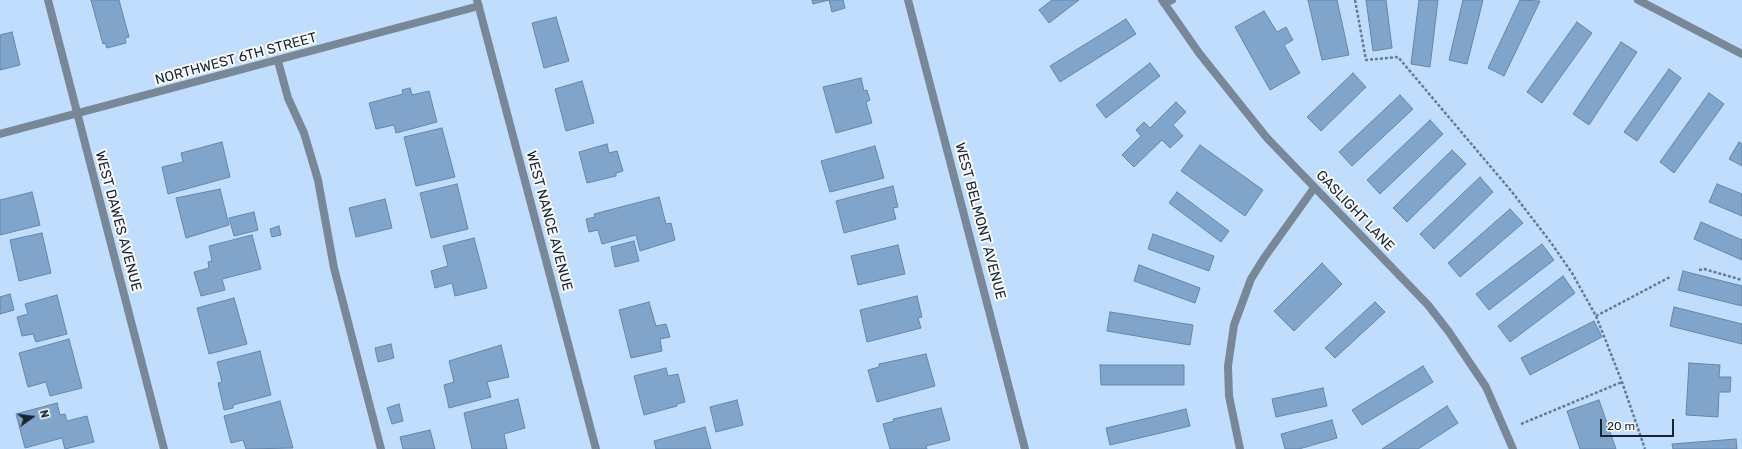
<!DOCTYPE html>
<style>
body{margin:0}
#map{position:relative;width:1742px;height:449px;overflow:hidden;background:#c0ddfe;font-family:Rubik,sans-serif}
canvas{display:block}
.north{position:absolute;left:12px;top:397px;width:40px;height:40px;-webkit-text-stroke:3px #fbfbfb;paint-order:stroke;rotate:76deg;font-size:11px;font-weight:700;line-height:16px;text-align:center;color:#162433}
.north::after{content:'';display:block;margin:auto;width:14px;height:18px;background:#162433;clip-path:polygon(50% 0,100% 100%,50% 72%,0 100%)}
.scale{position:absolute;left:1600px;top:419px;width:74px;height:18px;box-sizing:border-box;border:2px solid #162433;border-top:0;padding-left:5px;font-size:12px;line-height:14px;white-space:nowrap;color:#162433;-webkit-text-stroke:3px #fbfbfb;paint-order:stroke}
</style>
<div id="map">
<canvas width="1742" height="449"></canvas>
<div class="north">N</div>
<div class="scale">20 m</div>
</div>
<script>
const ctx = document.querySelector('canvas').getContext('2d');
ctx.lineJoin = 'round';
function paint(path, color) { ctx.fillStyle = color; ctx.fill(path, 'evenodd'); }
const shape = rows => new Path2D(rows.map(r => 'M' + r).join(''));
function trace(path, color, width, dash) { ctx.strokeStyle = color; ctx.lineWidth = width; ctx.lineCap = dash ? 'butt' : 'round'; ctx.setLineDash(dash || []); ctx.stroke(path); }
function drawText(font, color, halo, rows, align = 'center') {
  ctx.font = font + ' Rubik,sans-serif'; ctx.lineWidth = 4; ctx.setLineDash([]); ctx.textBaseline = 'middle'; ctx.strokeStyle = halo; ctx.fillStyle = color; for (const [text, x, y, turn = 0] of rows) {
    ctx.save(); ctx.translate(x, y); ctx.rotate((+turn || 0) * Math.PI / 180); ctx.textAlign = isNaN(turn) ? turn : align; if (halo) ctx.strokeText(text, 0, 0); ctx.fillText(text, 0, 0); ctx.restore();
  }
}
const building = shape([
 [91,0,119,0,129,37,125,38,126,43,107,48,105,43,103,44,91,0],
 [812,0,843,0,845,8,832,12,829,0,813,4,812,0],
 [1052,0,1079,0,1049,23,1039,10,1052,0],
 [1308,0,1337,0,1349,55,1322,60,1308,0],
 [1366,0,1386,0,1392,48,1373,51,1366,0],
 [1419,0,1438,0,1430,67,1411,64,1419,0],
 [1463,0,1483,0,1467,64,1449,60,1463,0],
 [1520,0,1540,1,1504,76,1488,68,1520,0],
 [1264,11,1277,32,1286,27,1293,40,1284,45,1300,73,1270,90,1235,27,1264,11],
 [556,17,569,61,544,68,532,23,556,17],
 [1126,19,1136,34,1060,82,1050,66,1126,19],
 [1577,22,1592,33,1542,103,1527,92,1577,22],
 [12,32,20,65,0,70,0,35,12,32],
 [1621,42,1637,52,1589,125,1573,114,1621,42],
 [1150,63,1160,76,1106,118,1096,105,1150,63],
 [1669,69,1681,78,1637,141,1624,132,1669,69],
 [1353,73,1366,87,1321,131,1307,117,1353,73],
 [861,78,864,91,867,90,870,100,866,102,872,123,836,133,823,87,861,78],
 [582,81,594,123,566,131,555,89,582,81],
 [410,88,412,95,429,91,437,122,396,133,394,125,376,129,369,103,403,94,402,90,410,88],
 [1709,93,1724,104,1674,173,1660,162,1709,93],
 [1400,95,1413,109,1352,166,1339,152,1400,95],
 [1176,102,1186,112,1173,125,1183,136,1170,148,1162,140,1134,167,1122,155,1141,136,1136,130,1144,122,1150,128,1176,102],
 [1430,120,1443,134,1380,194,1367,180,1430,120],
 [442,128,455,177,416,186,404,137,442,128],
 [222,142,230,177,168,194,162,167,183,162,181,153,222,142],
 [1739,142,1742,144,1742,166,1729,159,1739,142],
 [607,144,609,153,617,151,623,171,616,173,616,176,587,183,579,152,607,144],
 [1200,145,1263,190,1245,216,1181,171,1200,145],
 [875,146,884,178,830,192,821,161,875,146],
 [1452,150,1466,164,1407,222,1393,208,1452,150],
 [1480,177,1493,192,1434,249,1420,234,1480,177],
 [457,184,468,229,431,238,420,193,457,184],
 [1717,184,1742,194,1742,216,1709,202,1717,184],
 [893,186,898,207,893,208,896,219,844,233,836,201,893,186],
 [220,189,229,225,186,238,176,198,220,189],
 [32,192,40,225,0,235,0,200,32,192],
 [1177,192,1229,231,1221,242,1169,203,1177,192],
 [659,197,666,224,671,223,675,240,640,251,636,235,602,244,598,230,589,232,586,219,595,217,594,214,659,197],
 [385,199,392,228,356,237,349,208,385,199],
 [1510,209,1523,223,1460,277,1448,263,1510,209],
 [254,212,258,230,234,236,229,218,254,212],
 [1701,222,1742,240,1742,260,1694,239,1701,222],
 [279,226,281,235,272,237,270,229,279,226],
 [42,233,51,273,19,281,10,240,42,233],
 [1153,234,1214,256,1209,271,1148,249,1153,234],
 [252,235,261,269,222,279,225,290,201,296,194,272,209,268,208,262,212,261,209,246,252,235],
 [474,238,487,288,455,296,452,283,435,288,431,271,448,266,443,246,474,238],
 [634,241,639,261,615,267,611,247,634,241],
 [1542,244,1554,260,1489,310,1476,294,1542,244],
 [898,245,905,274,858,285,851,256,898,245],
 [1322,263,1342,284,1294,331,1274,311,1322,263],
 [1139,265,1200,288,1195,303,1134,281,1139,265],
 [1683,271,1742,286,1742,306,1678,290,1683,271],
 [1563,276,1575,293,1510,342,1498,326,1563,276],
 [10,294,14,310,0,314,0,297,10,294],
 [57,295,67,334,36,342,33,334,22,336,17,317,28,314,25,304,57,295],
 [917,296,922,317,918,318,921,328,867,342,860,310,917,296],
 [234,298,247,344,209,354,197,308,234,298],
 [649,302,656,326,666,324,670,337,660,339,662,351,631,358,619,310,649,302],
 [1375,302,1385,312,1335,358,1325,348,1375,302],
 [1674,307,1742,324,1742,344,1670,326,1674,307],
 [1110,312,1193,325,1190,345,1107,331,1110,312],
 [1594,321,1602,337,1530,375,1521,358,1594,321],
 [69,339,82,388,50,396,46,382,28,387,19,353,69,339],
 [391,344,394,358,378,362,375,348,391,344],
 [501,345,509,377,487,382,491,397,449,408,444,385,454,382,449,361,501,345],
 [260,351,271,395,233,405,233,408,224,410,218,383,222,382,217,362,260,351],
 [926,354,935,386,877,402,868,370,879,367,879,364,926,354],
 [1689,363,1720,365,1719,377,1731,377,1730,392,1719,392,1718,417,1686,415,1689,363],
 [1100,365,1184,365,1184,385,1101,385,1100,365],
 [1423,366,1433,382,1362,425,1352,410,1423,366],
 [666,368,668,376,678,374,685,402,677,404,677,406,644,415,634,376,666,368],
 [1323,388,1327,406,1276,417,1272,399,1323,388],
 [518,399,525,428,504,434,507,449,472,449,464,413,518,399],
 [737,400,743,425,716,432,710,407,737,400],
 [1599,400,1616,449,1580,449,1567,411,1599,400],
 [280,401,293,448,246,449,243,440,231,443,224,416,280,401],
 [57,403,60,415,65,414,67,421,87,416,94,442,65,449,62,438,25,448,16,414,57,403],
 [399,404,403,421,392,424,387,408,399,404],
 [1447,406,1458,423,1418,449,1382,449,1447,406],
 [941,408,950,440,926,446,927,449,890,449,883,424,894,421,893,419,941,408],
 [1186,409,1190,426,1110,445,1106,428,1186,409],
 [1332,420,1337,438,1299,449,1285,449,1281,434,1332,420],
 [705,427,711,449,656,449,654,441,705,427],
 [430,430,435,449,403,449,400,437,430,430],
 [1736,439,1737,449,1673,449,1672,444,1736,439]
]);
paint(building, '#81a4cb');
trace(building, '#6486ab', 1);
trace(shape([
 [1355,0,1366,60,1398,57,1512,192,1552,244,1572,273,1596,316,1622,382,1645,449],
 [1699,270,1704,269,1742,280],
 [1596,316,1670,277],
 [1521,424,1622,382]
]), '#667b93', 2.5, [3, 2]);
trace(shape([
 [1162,0,1199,53,1267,138,1428,305,1449,332,1486,387,1513,449],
 [1638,0,1742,54],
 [1164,3,1172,0],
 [278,61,288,98,304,133,318,180,334,268,381,449],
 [1240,449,1229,396,1228,366,1234,325,1251,279,1264,258,1314,188]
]), '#798898', 8);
trace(shape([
 [48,0,164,449],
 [477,0,596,449],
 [908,0,1025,449],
 [0,134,479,6]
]), '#798898', 8);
drawText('14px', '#162433', '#fbfbfb', [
 ["NORTHWEST 6TH STREET",236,59,-15],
 ["GASLIGHT LANE",1355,211,46],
 ["WEST DAWES AVENUE",118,221,75],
 ["WEST NANCE AVENUE",549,221,75],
 ["WEST BELMONT AVENUE",980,221,75]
]);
</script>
